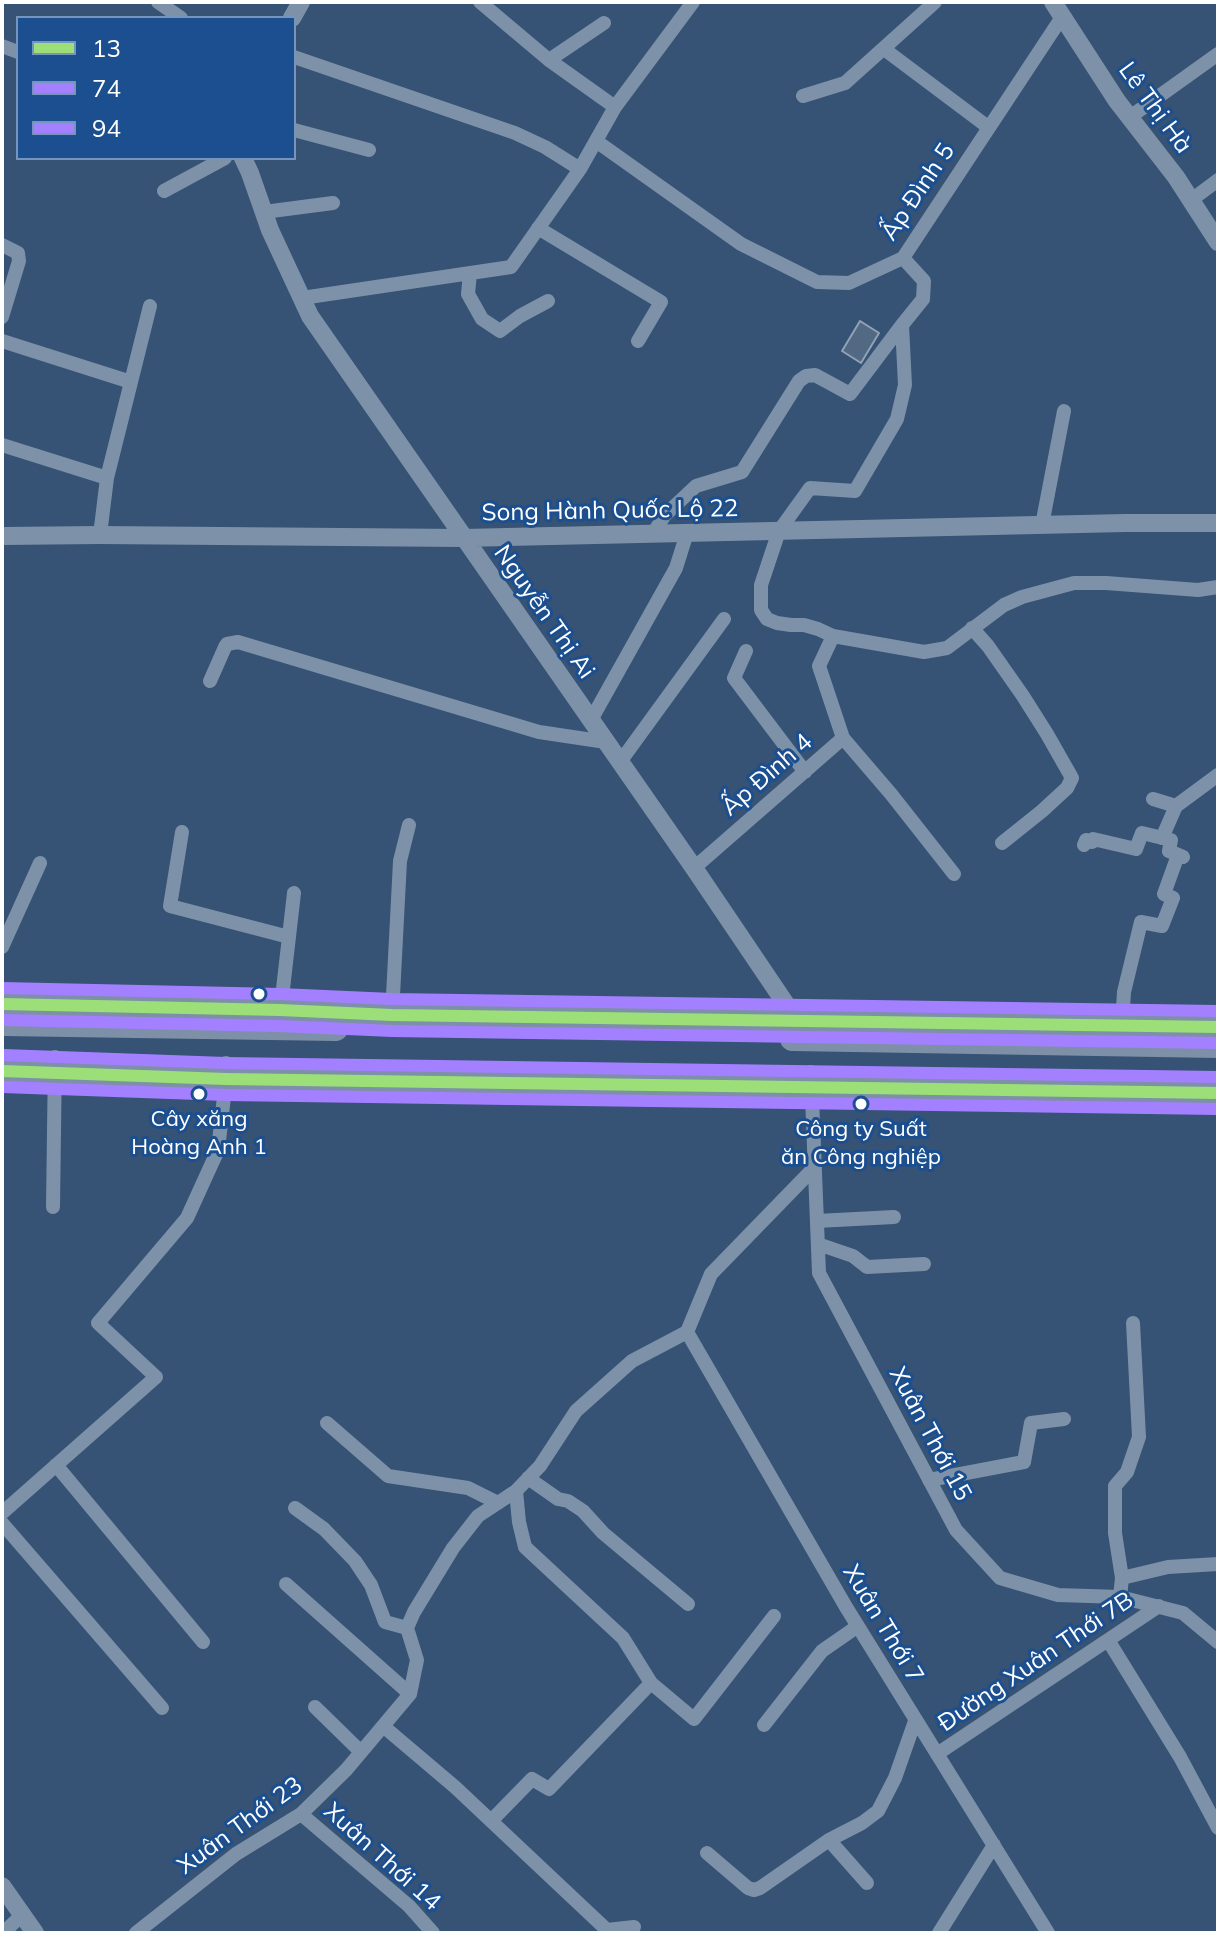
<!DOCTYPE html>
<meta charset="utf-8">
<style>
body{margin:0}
#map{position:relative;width:1220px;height:1935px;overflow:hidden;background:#365274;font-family:Mulish,sans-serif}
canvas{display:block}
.frame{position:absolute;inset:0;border:4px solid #fff;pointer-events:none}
.legend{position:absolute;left:16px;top:16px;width:280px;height:144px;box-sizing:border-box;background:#1b4f8f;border:2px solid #7695bc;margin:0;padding:10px 14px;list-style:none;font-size:24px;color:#fff}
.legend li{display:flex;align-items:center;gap:16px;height:40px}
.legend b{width:40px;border:2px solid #7695bc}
</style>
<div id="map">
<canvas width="1220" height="1935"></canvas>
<div class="frame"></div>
<ul class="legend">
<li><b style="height:10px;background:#9cdf78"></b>13</li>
<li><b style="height:10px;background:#a380ff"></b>74</li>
<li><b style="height:10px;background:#a380ff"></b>94</li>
</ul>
</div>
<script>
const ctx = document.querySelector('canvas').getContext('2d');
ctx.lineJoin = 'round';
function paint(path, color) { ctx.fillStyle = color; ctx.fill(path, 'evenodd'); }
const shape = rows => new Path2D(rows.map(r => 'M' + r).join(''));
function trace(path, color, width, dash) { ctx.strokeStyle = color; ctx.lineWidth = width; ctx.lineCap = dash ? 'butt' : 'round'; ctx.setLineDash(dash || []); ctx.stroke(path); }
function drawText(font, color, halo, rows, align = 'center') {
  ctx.font = font + ' Mulish,sans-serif'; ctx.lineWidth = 6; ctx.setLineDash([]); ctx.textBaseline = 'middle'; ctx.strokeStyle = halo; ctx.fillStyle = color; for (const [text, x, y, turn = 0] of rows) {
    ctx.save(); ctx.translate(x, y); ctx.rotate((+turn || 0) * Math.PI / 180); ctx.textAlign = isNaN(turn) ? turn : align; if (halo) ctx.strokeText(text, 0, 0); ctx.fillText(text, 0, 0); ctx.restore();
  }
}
const building = shape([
 [860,321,879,333,861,363,842,351,860,321]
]);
paint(building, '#526984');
trace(building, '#92a2b6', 2);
trace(shape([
 [158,2,181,18],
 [480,2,549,60,615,107,693,2],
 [2,46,18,52],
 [884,49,988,127],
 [294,57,515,133,545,147,580,169],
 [549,60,604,23],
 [803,96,845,83,935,2],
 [1130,117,1218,54],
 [294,130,369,150],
 [596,141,741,244,817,282,849,283,903,258,1062,17],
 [164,191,225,158],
 [1190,201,1218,180],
 [264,212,333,203],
 [538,228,661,302,638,341],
 [2,245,18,253,19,261,2,317],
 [470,273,468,294,482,319,500,331,520,316,548,301],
 [302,298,511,267,580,169,615,107],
 [2,341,131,382],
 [2,445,107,478],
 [1042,525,1064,411],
 [653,534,664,516,696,486,742,472,799,381,806,376,815,375,850,394,902,325],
 [100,535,107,478,150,306],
 [972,628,988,646,1023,696,1047,734,1072,778,1067,788,1042,811,1002,843],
 [833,636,818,629,804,625,791,625,777,623,767,619,761,610,761,585,779,531,810,488,855,491,897,419,905,385,902,325,923,299,924,281,903,258],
 [746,651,734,678,805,772],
 [210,681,225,647,227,644,238,642,539,732,606,742],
 [591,720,676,568,687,533],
 [843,738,891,794,954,874],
 [620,762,724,619],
 [1153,799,1176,806],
 [182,832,170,906,289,937],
 [1162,838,1176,806,1218,775],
 [1084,845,1086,840,1092,842,1093,839,1136,849,1142,833,1171,840,1169,851,1183,857],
 [694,868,843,738,819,666,833,636,924,652,947,648,1004,605,1022,597,1074,583,1106,583,1198,590,1218,587],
 [2,947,40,863],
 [280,1015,294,893],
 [392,1015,400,861,409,825],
 [1122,1025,1124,992,1141,922,1162,926,1173,898,1164,894,1178,855],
 [811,1072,819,1273,956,1530,1000,1578,1058,1595,1120,1597,1183,1613,1218,1642],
 [53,1207,55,1057],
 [817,1221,894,1217],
 [818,1244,853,1256,867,1267,924,1264],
 [687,1332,846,1607,1048,1933],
 [327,1423,388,1476,468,1488,498,1503],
 [56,1465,203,1642],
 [528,1478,558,1499,568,1501,583,1511,603,1533,688,1604],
 [929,1480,1024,1462,1031,1423,1064,1419],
 [516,1491,519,1522,525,1547,623,1638,651,1683],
 [295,1508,324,1529,355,1561,371,1585,385,1622,407,1628],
 [2,1513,156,1377,98,1323,187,1218,218,1150,226,1079,226,1063],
 [2,1523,162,1708],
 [1122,1578,1168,1567,1218,1564],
 [286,1584,410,1694],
 [1120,1597,1122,1578,1115,1533,1115,1486,1127,1472,1139,1437,1133,1323],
 [1108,1640,1180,1757,1218,1828],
 [315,1707,361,1752],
 [764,1725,822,1651,858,1626],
 [383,1726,455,1787,607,1930,634,1927],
 [937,1754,1159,1606],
 [301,1814,409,1906,433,1933],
 [491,1821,532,1779,549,1789,651,1683,694,1719,774,1616],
 [829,1840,867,1883],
 [707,1853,748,1888,754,1890,760,1888,829,1840,862,1823,878,1811,895,1778,915,1721],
 [3,1933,22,1915],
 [136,1933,236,1854,301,1814,346,1770,410,1694,417,1660,407,1628,414,1612,453,1548,478,1516,516,1491,540,1466,576,1411,632,1361,687,1332,711,1274,815,1167],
 [939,1933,994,1845]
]), '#7d92a8', 14);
trace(shape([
 [1053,2,1117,101,1176,177,1218,242],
 [292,18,301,2],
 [243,158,250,173,270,230,310,316,694,868,802,1028],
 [2,536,100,535,463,538,1125,523,1218,523],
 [2,1886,35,1933]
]), '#7d92a8', 18);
trace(shape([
 [2,1004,280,1010,392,1015,1218,1027],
 [2,1024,336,1029],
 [792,1039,1218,1046],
 [2,1071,226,1079,1218,1093]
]), '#7e90a7', 24);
trace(shape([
 [2,1004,280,1010,392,1015,1218,1027],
 [2,1071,226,1079,1218,1093]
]), '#9cdf78', 12);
trace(shape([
 [2,1020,279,1026,392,1031,1218,1043],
 [2,1087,226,1095,1218,1109]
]), '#a380ff', 12);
trace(shape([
 [2,988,280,994,392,999,1218,1011],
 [3,1055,226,1063,1218,1077]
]), '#a380ff', 12);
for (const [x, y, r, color] of [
 [259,994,7,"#fff"],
 [199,1094,7,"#fff"],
 [861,1104,7,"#fff"]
]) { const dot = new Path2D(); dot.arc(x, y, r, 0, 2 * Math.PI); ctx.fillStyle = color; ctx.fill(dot); trace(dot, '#1b4f8f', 3); }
drawText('22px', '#fff', '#1b4f8f', [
 ["Cây xăng",199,1119],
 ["Hoàng Anh 1",199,1147],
 ["Công ty Suất",861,1129],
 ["ăn Công nghiệp",861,1157]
]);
drawText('24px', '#fff', '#1b4f8f', [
 ["Lê Thị Hà",1155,108,54],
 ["Ấp Đình 5",918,192,-56],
 ["Song Hành Quốc Lộ 22",610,511,-1],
 ["Nguyễn Thị Ai",544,612,55],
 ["Ấp Đình 4",767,775,-41],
 ["Xuân Thới 15",930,1434,62],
 ["Xuân Thới 7",883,1624,59],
 ["Đường Xuân Thới 7B",1036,1662,-34],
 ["Xuân Thới 23",240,1826,-36],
 ["Xuân Thới 14",382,1857,42]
]);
</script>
